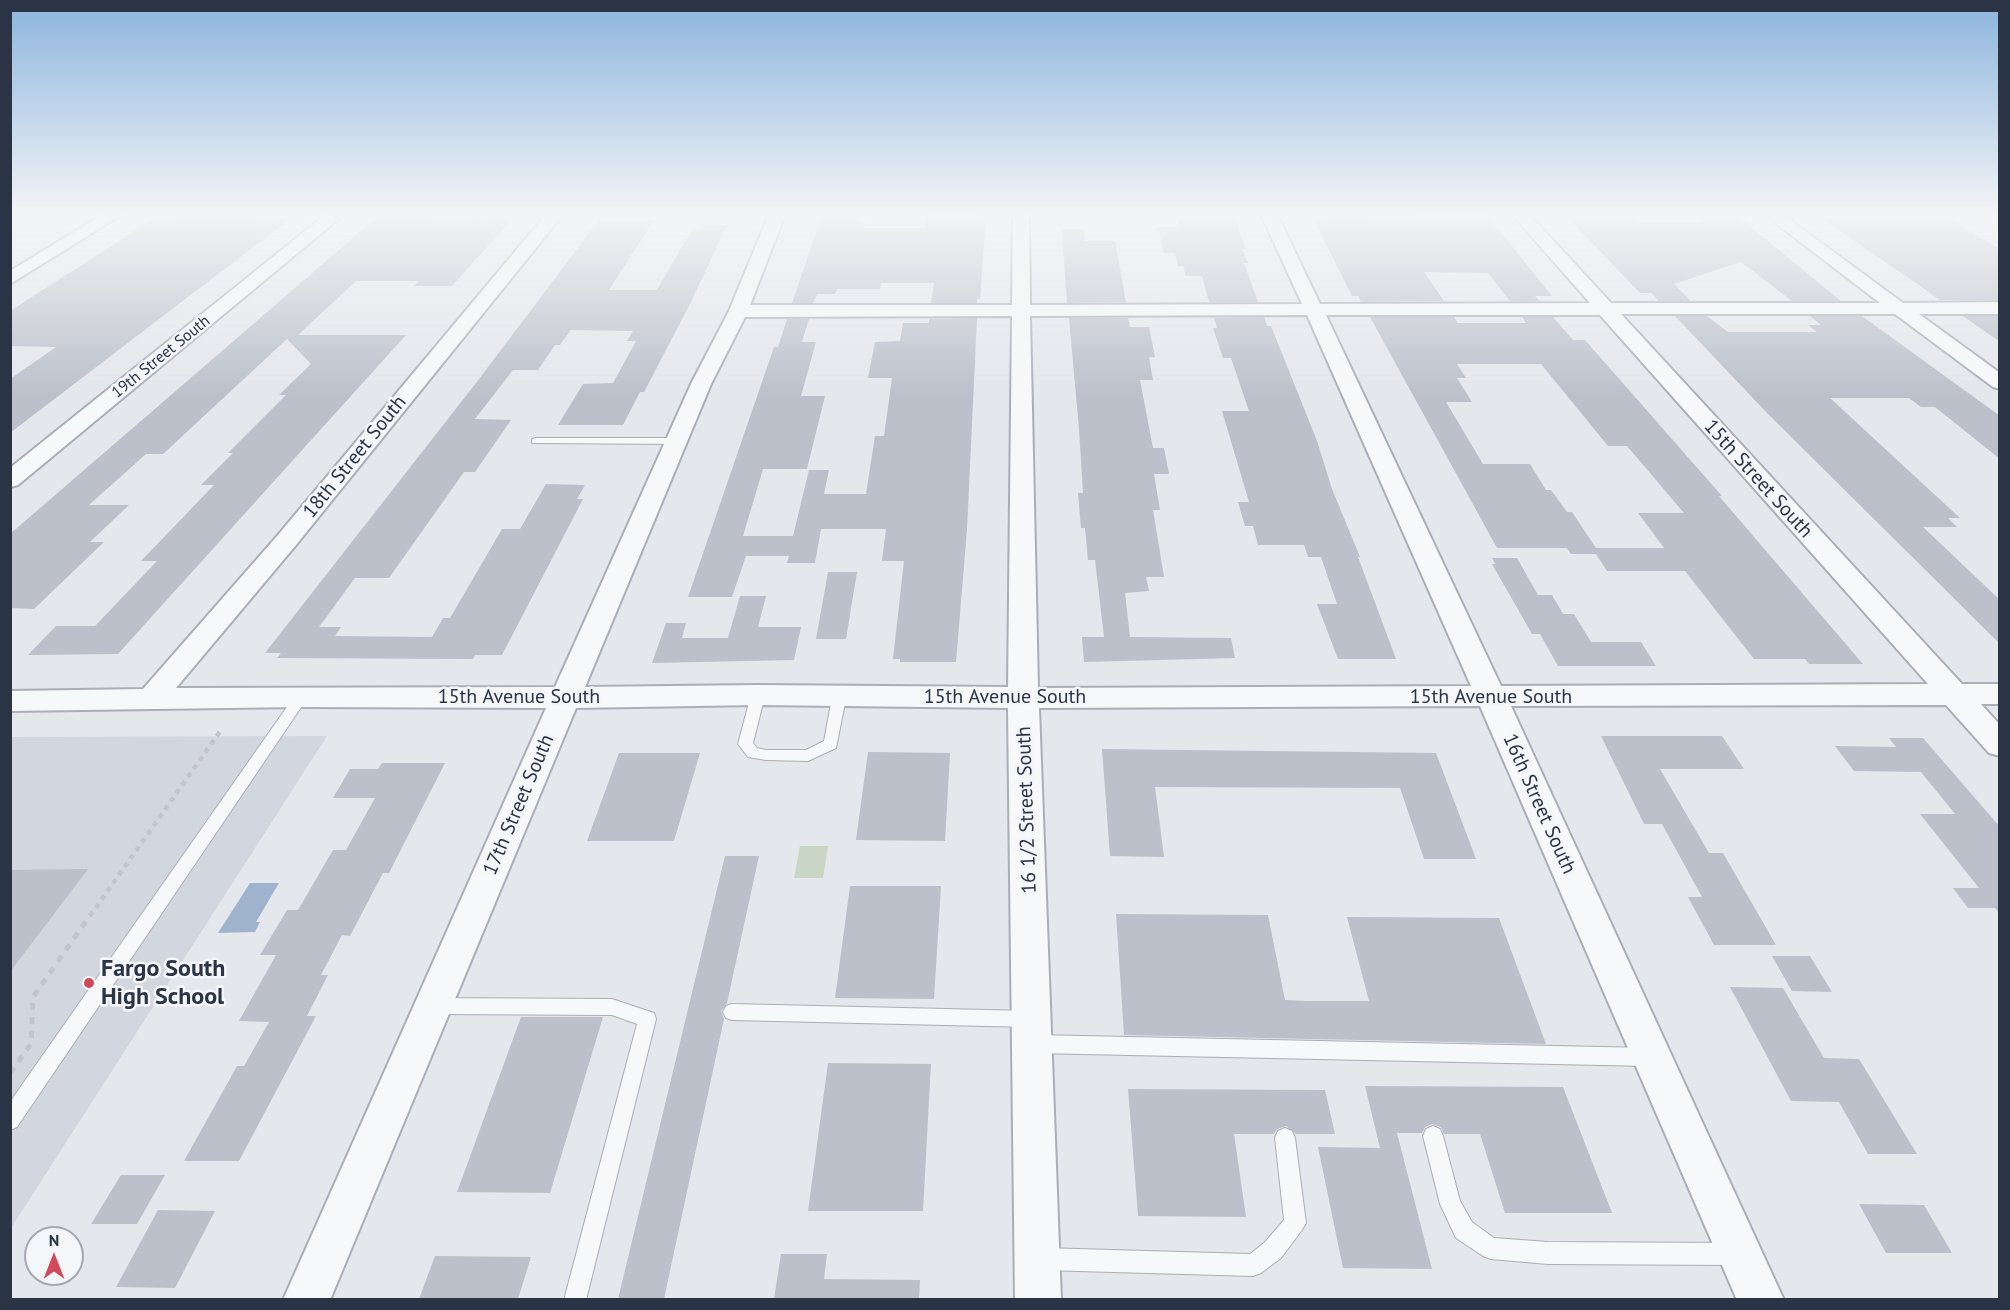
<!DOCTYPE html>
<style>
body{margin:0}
#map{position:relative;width:2010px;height:1310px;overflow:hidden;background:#e4e7ec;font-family:"PT Sans",sans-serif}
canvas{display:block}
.frame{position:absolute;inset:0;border:12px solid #2b3445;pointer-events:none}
.north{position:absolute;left:24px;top:1226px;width:60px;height:60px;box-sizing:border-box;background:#f4f6f9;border:2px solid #a4a8b1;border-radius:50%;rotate:0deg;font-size:16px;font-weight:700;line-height:24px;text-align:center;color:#2b3445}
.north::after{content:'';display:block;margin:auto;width:21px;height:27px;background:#d1495b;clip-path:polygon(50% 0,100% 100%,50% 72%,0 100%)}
</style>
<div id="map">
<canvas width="2010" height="1310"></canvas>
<div class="frame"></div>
<div class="north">N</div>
</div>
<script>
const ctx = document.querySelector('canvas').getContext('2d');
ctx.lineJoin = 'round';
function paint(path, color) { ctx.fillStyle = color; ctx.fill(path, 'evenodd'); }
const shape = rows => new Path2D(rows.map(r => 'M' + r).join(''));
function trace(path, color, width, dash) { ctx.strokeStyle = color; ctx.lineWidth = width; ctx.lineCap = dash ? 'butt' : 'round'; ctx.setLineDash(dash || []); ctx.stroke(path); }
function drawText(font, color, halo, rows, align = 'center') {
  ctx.font = font + ' "PT Sans",sans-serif'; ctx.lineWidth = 5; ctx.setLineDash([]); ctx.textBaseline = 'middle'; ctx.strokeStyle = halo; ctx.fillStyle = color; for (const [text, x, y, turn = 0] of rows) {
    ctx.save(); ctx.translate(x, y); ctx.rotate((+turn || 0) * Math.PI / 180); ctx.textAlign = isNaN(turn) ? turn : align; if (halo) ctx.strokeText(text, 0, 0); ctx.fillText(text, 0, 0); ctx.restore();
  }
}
paint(shape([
 [327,736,11,1228,11,737]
]), '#d2d6de');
paint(shape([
 [800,846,828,846,823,878,794,878]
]), '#c9d6c5');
paint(shape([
 [250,883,279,883,256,922,260,922,255,932,218,933]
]), '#9fb4cc');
paint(shape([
 [926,212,986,215,980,299,977,299,977,303,931,303,934,283,881,283,880,289,837,289,835,294,817,294,813,303,792,303,821,218,859,218,858,221,865,221,864,228,925,228],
 [1411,212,1486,214,1552,296,1535,296,1540,301,1510,301,1488,273,1424,272,1444,301,1361,302,1358,296,1352,296,1312,216,1416,220],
 [1696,215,1736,215,1841,301,1792,301,1741,262,1674,284,1691,301,1659,301,1651,293,1640,293,1566,216,1635,216,1642,222,1704,222],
 [158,216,290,219,10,433,10,379,56,347,10,346,10,311],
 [447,216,514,217,452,286,414,286,419,281,356,281,298,335,406,335,118,654,28,655,56,626,95,626,157,561,141,561,214,485,201,485,233,453,228,453,286,395,279,395,311,364,287,339,163,454,146,454,89,505,129,505,90,542,104,542,34,609,10,608,10,534,376,218],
 [1176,216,1234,216,1246,249,1242,249,1248,263,1244,263,1258,302,1209,302,1202,276,1186,276,1183,266,1178,266,1175,253,1164,253,1158,227,1179,227],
 [1823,219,1949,219,2000,249,2000,300,1940,300],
 [599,220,654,220,609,290,657,290,692,229,700,229,703,225,727,225,690,304,644,392,640,392,623,425,558,425,583,384,613,383,636,341,627,341,633,331,571,330,560,345,555,345,538,370,513,370,475,419,511,420,475,472,464,472,389,578,355,578,319,627,341,627,335,636,432,637,443,618,450,618,502,529,520,529,546,484,585,485,577,499,583,499,502,655,475,655,473,659,277,658,281,653,265,653,476,383],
 [1062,229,1084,229,1085,241,1115,241,1126,302,1067,303],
 [1675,316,1707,316,1728,332,1817,332,1808,325,1821,325,1810,316,1862,316,2000,416,2000,459,1935,407,1921,407,1909,398,1830,398,1960,518,1948,518,1957,527,1923,527,2000,600,2000,644,1767,413],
 [1963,316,2000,316,2000,342],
 [1264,317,1267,326,1271,326,1317,441,1332,489,1360,557,1358,557,1396,659,1338,659,1317,604,1337,604,1321,557,1308,557,1304,545,1258,545,1253,526,1245,526,1238,502,1249,502,1222,411,1249,411,1231,358,1223,358,1213,328,1217,328,1214,318],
 [1370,317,1454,317,1458,323,1526,323,1522,317,1553,317,1573,340,1585,340,1722,496,1719,496,1863,664,1809,664,1805,659,1754,659,1685,571,1607,571,1596,554,1571,554,1567,548,1497,548],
 [1457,364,1541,364,1608,446,1627,446,1684,513,1638,513,1664,548,1596,548,1572,512,1567,512,1551,490,1546,490,1530,464,1483,464,1446,402,1472,402,1457,378,1466,378],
 [977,318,967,529,956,662,900,662,900,659,893,659,904,561,882,561,886,529,821,529,815,563,787,563,789,556,746,556,732,597,688,597,774,347,778,347,787,319,809,319,802,342,816,342,801,396,825,396,807,469,763,469,743,536,793,536,809,470,829,470,824,494,866,494,875,436,884,436,892,378,868,378,875,342,900,341,903,323,929,323,929,319],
 [1069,318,1128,318,1130,327,1149,327,1155,357,1149,357,1153,380,1140,380,1153,448,1164,448,1169,474,1154,474,1160,510,1153,510,1164,577,1146,577,1149,591,1125,593,1130,637,1231,638,1235,658,1084,662,1082,637,1104,637,1095,560,1088,560,1085,528,1081,528,1078,493,1083,493,1079,429],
 [1492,558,1517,558,1538,595,1552,595,1563,614,1574,614,1591,642,1641,642,1656,666,1558,666,1540,634,1532,634,1492,564,1495,564],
 [828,572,857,572,846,639,816,639],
 [740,596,766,596,758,627,801,627,794,660,652,663,666,623,686,623,682,638,728,638],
 [1601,736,1722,736,1744,769,1660,769,1709,853,1723,853,1776,945,1714,945,1688,897,1702,897,1662,824,1644,824],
 [1889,738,1923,738,2000,827,2000,914,1995,908,1968,908,1953,888,1979,888,1920,814,1955,814,1921,772,1854,771,1835,746,1896,747],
 [1102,749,1436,753,1476,859,1424,859,1400,788,1155,787,1164,857,1110,856],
 [868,752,950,753,945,841,856,840],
 [619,753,700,753,674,841,587,841],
 [382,763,445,763,389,873,383,873,350,936,342,935,321,975,328,975,307,1016,316,1016,239,1161,184,1161,237,1066,244,1066,269,1022,239,1021,276,955,260,955,287,910,298,910,333,850,346,850,375,798,333,798,350,769,378,769],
 [725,856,759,856,727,1003,721,1011,724,1019,664,1299,618,1299],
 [88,869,10,972,10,870],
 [850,886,941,886,934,999,835,998],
 [1116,914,1268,915,1285,1000,1306,1001,1369,1001,1347,917,1499,918,1546,1044,1124,1035],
 [1772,956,1810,956,1832,992,1792,991],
 [1730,987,1783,988,1824,1058,1859,1059,1917,1154,1868,1154,1839,1102,1791,1101],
 [521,1017,603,1017,550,1193,457,1192],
 [828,1063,931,1064,923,1211,808,1211],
 [1365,1086,1563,1087,1612,1213,1505,1213,1480,1134,1444,1134,1441,1127,1432,1124,1425,1127,1422,1133,1397,1133,1432,1269,1343,1268,1318,1147,1380,1148],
 [1128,1089,1325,1090,1335,1134,1296,1134,1286,1126,1277,1129,1274,1134,1234,1134,1246,1217,1138,1216],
 [121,1175,165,1175,137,1224,91,1224],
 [1859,1204,1924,1205,1952,1253,1886,1253],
 [158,1210,215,1211,175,1288,116,1287],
 [781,1254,827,1254,824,1279,920,1280,919,1299,774,1299],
 [435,1256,531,1257,518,1299,419,1299]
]), '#bbc0ca');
const service = shape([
 [536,438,677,438,682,441,677,444,532,443,532,439,536,438],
 [758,690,765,695,753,743,757,748,766,750,806,750,824,741,832,698,834,695,844,695,846,698,836,748,808,761,766,760,748,757,738,744,751,695,758,690],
 [301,692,308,697,306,700,17,1127,10,1130,10,1102,296,694,301,692],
 [434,998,612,999,654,1013,656,1019,586,1300,564,1300,637,1024,612,1015,434,1014,428,1012,425,1006,428,1000,434,998],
 [732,1004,1030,1011,1037,1013,1039,1019,1037,1025,1030,1027,732,1020,726,1018,723,1012,726,1006,732,1004],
 [1035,1035,1649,1048,1656,1051,1658,1057,1656,1063,1649,1066,1035,1053,1028,1050,1026,1044,1028,1038,1035,1035],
 [1433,1126,1440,1129,1443,1136,1460,1201,1472,1222,1494,1238,1548,1242,1735,1243,1743,1246,1746,1254,1743,1262,1735,1265,1548,1264,1491,1259,1483,1256,1456,1238,1440,1204,1423,1136,1426,1129,1433,1126],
 [1285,1128,1292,1131,1295,1138,1306,1223,1302,1230,1281,1258,1261,1273,1253,1276,1043,1270,1035,1267,1032,1259,1035,1251,1043,1248,1250,1254,1265,1242,1284,1220,1275,1138,1278,1131,1285,1128]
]);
const minor = shape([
 [107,212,126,212,10,284,10,271,107,212],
 [329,212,347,212,18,485,10,487,10,468,329,212],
 [548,212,565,212,296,545,176,688,555,687,691,384,729,311,770,212,786,212,750,305,1012,305,1013,212,1029,212,1030,305,1302,304,1260,212,1276,212,1320,304,1590,303,1510,212,1527,212,1611,303,1880,303,1761,212,1779,212,1903,303,2000,302,2000,314,1919,314,2000,373,2000,389,1993,387,1895,314,1621,314,1962,684,2000,684,2000,704,1981,704,2000,725,2000,756,1989,753,1946,705,1511,706,1784,1300,1737,1300,1480,706,1039,708,1061,1300,1015,1300,1008,708,758,705,576,708,330,1300,283,1300,546,708,301,707,10,711,10,691,143,689,278,535,548,212],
 [1307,315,1471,686,1038,688,1030,316,1307,315],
 [1326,315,1600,315,1928,684,1501,686,1326,315],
 [1012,316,1008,687,758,685,585,687,711,384,745,317,1012,316]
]);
trace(service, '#a9aeb7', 2);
trace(minor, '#a9aeb7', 4);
trace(shape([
 [90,916,221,730]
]), '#c2c5cb', 4.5, [5, 5]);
trace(shape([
 [10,1073,31,1044,33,997,91,914]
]), '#c2c5cb', 5, [7, 7]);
paint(service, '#f7f8fa');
paint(minor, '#f7f8fa');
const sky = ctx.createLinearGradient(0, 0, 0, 396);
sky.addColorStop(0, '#8bb4dd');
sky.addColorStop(0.54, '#f3f4f6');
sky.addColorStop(1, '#f3f4f600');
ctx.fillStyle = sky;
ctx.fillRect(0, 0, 2010, 396);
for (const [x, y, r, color] of [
 [89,983,6,"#d1495b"]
]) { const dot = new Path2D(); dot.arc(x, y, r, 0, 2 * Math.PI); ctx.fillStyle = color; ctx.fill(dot); trace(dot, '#f4f6f9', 2); }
drawText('16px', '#2b3445', '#f4f6f9', [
 ["19th Street South",161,357,-39]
]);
drawText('20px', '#2b3445', '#f4f6f9', [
 ["18th Street South",355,457,-51],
 ["15th Street South",1758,479,48],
 ["15th Avenue South",519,697],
 ["15th Avenue South",1005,697],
 ["15th Avenue South",1491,697],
 ["16th Street South",1539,804,66],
 ["17th Street South",519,805,-67],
 ["16 1/2 Street South",1027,810,-92]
]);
drawText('bold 24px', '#2b3445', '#f4f6f9', [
 ["Fargo South",101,969],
 ["High School",101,997]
], 'left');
</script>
